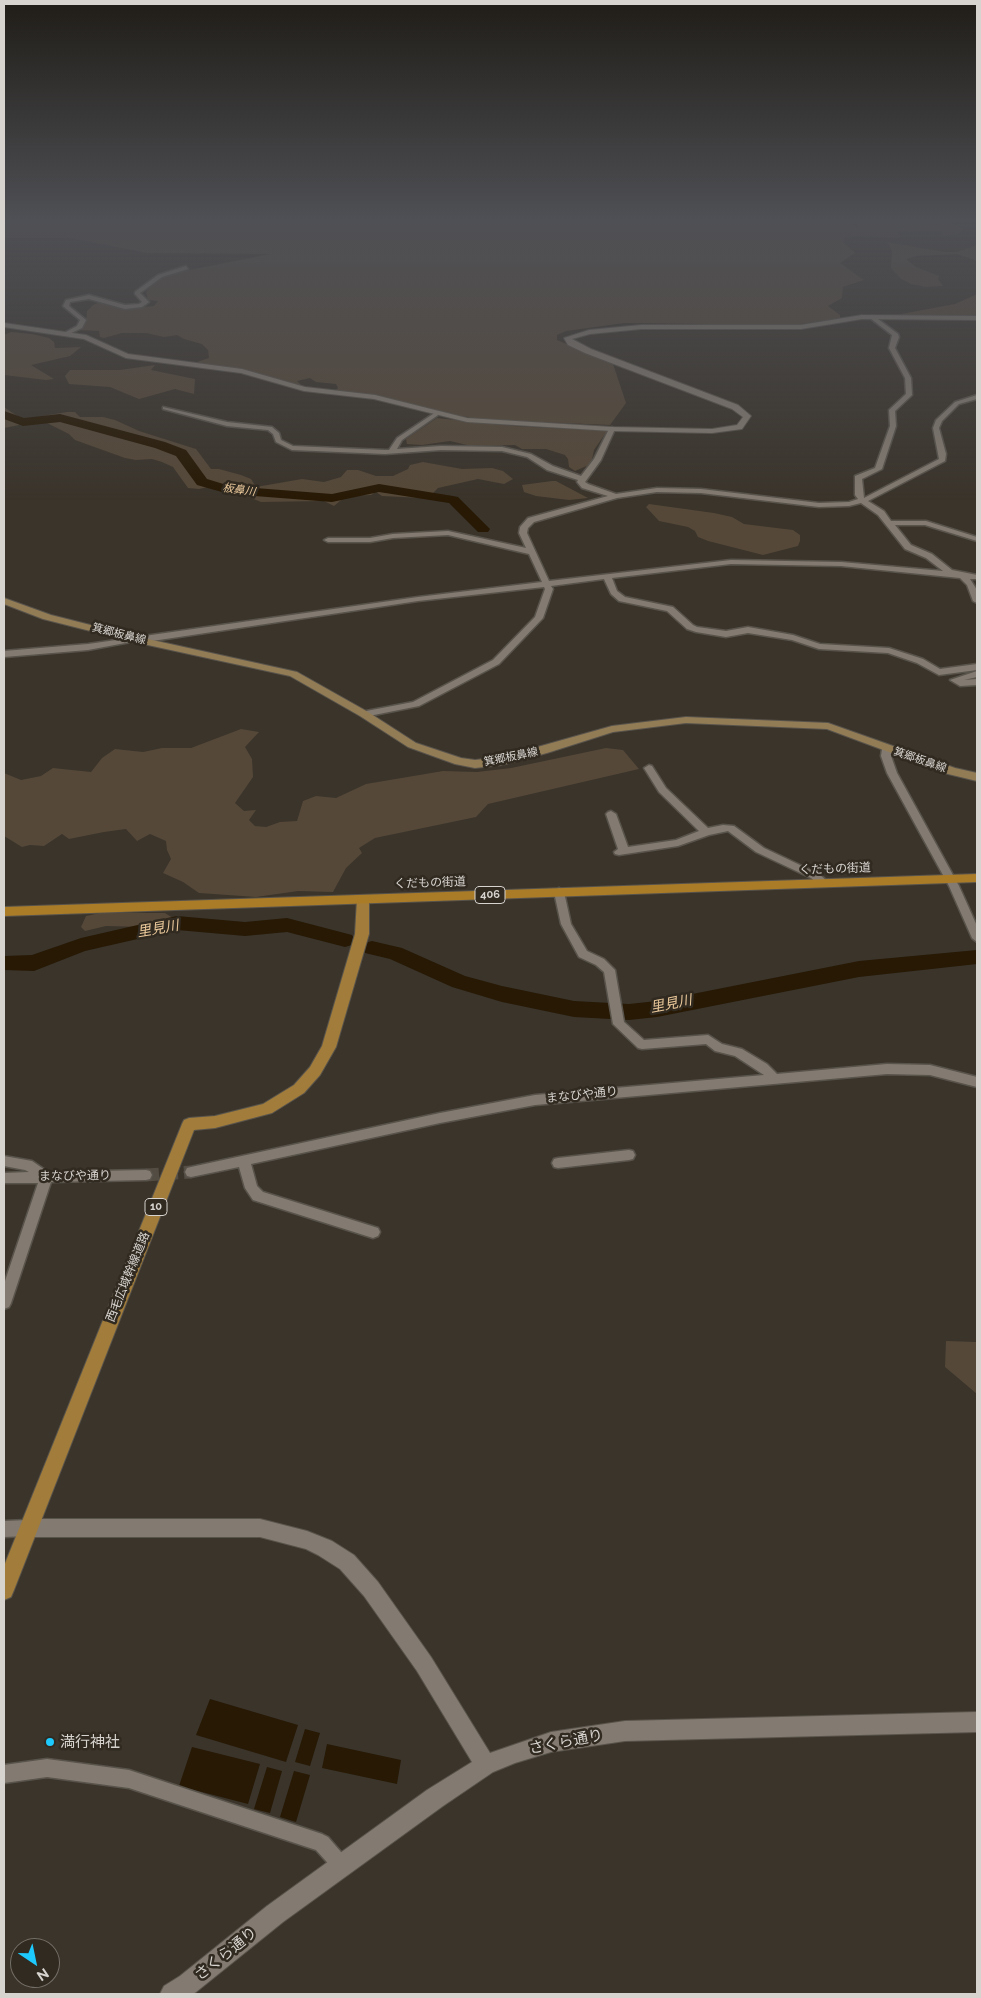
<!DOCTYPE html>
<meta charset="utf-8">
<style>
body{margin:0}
#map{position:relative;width:981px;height:1998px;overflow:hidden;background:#3a342b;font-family:Raleway,sans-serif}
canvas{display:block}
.frame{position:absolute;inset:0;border:5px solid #d7d3ce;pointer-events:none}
.north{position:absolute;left:10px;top:1938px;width:50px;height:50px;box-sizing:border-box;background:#302a21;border:1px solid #736e66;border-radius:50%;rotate:146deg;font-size:14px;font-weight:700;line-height:20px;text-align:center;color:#d7d3ce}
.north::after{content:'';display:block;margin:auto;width:18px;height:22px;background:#1ec9fd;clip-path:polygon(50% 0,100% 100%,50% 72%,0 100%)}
</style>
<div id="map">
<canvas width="981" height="1998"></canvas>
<div class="frame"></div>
<div class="north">N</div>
</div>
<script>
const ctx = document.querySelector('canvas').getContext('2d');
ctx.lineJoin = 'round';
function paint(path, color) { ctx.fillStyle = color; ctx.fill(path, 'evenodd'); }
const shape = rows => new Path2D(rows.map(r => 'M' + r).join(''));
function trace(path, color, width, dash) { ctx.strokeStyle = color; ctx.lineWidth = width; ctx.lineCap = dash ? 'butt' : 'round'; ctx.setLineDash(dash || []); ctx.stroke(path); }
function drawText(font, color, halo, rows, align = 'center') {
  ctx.font = font + ' Raleway,"Noto Sans JP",sans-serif'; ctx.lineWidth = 5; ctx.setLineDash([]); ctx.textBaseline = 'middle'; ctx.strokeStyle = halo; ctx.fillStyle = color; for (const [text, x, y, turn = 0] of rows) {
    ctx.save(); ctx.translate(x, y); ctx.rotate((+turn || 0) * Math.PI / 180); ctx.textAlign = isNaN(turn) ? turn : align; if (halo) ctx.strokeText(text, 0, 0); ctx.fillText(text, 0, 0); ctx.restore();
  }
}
paint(shape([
 [4,222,977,222,948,222,963,228,963,230,958,234,947,236,943,236,941,231,929,231,896,232,901,237,892,238,853,236,845,238,843,242,855,253,840,263,864,280,843,287,842,298,828,306,840,315,840,319,792,325,624,323,566,331,557,335,557,340,613,364,626,403,610,425,490,420,445,414,385,398,335,391,338,388,336,384,316,382,310,378,297,381,301,385,300,387,235,368,191,364,209,358,208,350,202,344,184,339,177,335,164,337,146,333,122,333,104,338,100,337,99,331,77,330,86,323,87,311,93,305,102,301,124,309,154,306,158,301,148,300,146,292,153,283,170,274,270,254,147,253,70,238,4,238],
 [887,242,945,252,957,252,977,245,977,261,957,254,917,256,906,259,916,267,939,276,938,279,943,286,926,287,911,284,901,279,891,268,892,251],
 [977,294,977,316,896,315,955,304],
 [11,332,32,334,49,338,54,342,55,348,81,347,70,356,31,365,54,379,46,380,4,375,4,335],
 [155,365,151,370,195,379,194,394,175,389,139,399,110,387,69,384,65,376,70,370,120,370],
 [4,407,23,420,19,425,4,428],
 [67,412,75,412,80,417,103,417,115,420,139,431,196,449,211,469,219,469,241,475,251,479,256,487,302,479,324,482,341,477,347,470,358,470,376,476,393,476,408,469,410,465,423,462,462,469,492,468,503,471,513,479,504,484,478,479,438,488,433,493,453,498,459,508,450,502,423,498,382,496,376,492,371,495,346,496,334,506,324,501,261,502,246,496,243,490,216,485,199,489,188,488,173,467,162,462,152,459,136,460,125,458,75,440,69,434,43,421,43,416],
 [437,418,513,426,607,431,594,450,591,464,575,471,569,467,568,459,565,455,546,449,522,449,515,445,471,446,450,441,422,445,407,444,406,439],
 [552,481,556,481,588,498,569,500,536,496,524,492,522,485],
 [649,504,714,513,732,517,744,524,793,530,800,535,800,541,798,546,763,555,708,541,698,537,695,531,688,527,659,521,646,507],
 [241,729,259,732,245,747,252,759,253,777,235,803,244,811,256,810,249,820,255,826,266,827,280,822,297,821,303,801,316,796,336,798,366,784,443,771,477,772,511,768,606,748,623,750,639,769,488,804,476,817,375,838,359,848,362,853,346,868,333,892,298,891,256,897,199,893,183,882,163,873,171,859,167,850,166,841,150,834,137,841,126,829,104,832,69,839,62,834,44,846,30,845,22,847,4,836,4,773,21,780,41,776,53,768,91,772,102,758,115,749,143,752,162,748,191,748],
 [100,913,165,913,173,918,171,922,145,927,106,926,85,931,81,927,86,916],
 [946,1341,977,1342,977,1394,945,1367]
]), '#554838');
paint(shape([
 [210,1699,298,1725,286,1762,196,1735],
 [305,1729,320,1733,310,1766,295,1762],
 [327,1744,401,1760,397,1784,322,1768],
 [192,1747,260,1764,248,1804,179,1786],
 [267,1767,282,1771,270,1813,254,1809],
 [294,1771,310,1775,296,1822,280,1817]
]), '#271904');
trace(shape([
 [854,222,857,227]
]), '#271904', 2);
paint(shape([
 [4,411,24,418,60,414,165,442,186,450,207,479,230,486,332,494,379,484,453,496,458,497,490,529,488,532,478,532,449,503,379,492,332,502,229,494,197,485,176,456,155,448,60,422,23,426,4,419,4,411],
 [177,916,245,922,287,918,352,935,355,940,352,945,345,947,287,932,245,936,177,930,85,951,34,971,4,970,4,956,32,955,81,938,177,916],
 [372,941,402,948,465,976,502,986,574,1001,629,1004,657,1001,859,961,977,950,977,964,859,977,657,1017,629,1020,574,1017,502,1002,452,987,390,959,365,953,362,948,365,943,372,941]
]), '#271904');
trace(shape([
 [146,1175,191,1172]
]), '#524c43', 13, [13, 6]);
const minor = shape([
 [186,266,188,269,162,277,140,293,149,302,142,307,125,309,89,299,70,302,69,306,86,320,82,328,69,334,64,333,77,326,80,320,63,306,66,300,89,295,125,305,139,304,142,302,135,294,135,292,158,275,186,266],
 [870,316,874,316,898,334,899,337,895,348,911,378,912,395,895,411,896,426,882,469,862,479,864,498,939,459,933,428,936,420,955,402,977,395,977,399,959,404,942,421,939,428,946,454,945,461,868,501,884,511,891,521,926,521,977,537,977,541,925,525,895,525,911,545,932,554,952,570,977,575,977,579,970,579,977,590,977,603,973,601,967,585,960,578,841,566,731,564,612,578,617,591,625,597,673,607,693,625,697,627,726,631,748,627,793,635,820,644,889,648,923,659,940,669,977,664,977,670,939,675,917,663,888,653,819,649,792,640,748,633,726,637,696,632,687,629,667,611,619,601,611,594,604,579,551,586,553,589,543,618,499,664,419,706,364,717,359,714,361,712,413,702,493,660,535,617,545,589,544,587,418,601,139,643,136,641,88,650,4,657,4,651,88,644,418,597,542,582,529,554,448,535,393,538,370,542,328,542,324,540,328,538,370,538,393,534,448,531,526,548,519,533,520,527,528,518,608,496,582,488,577,482,578,480,547,470,527,457,502,451,441,450,385,454,292,450,276,442,273,434,268,430,227,426,163,409,163,407,227,422,272,427,279,433,281,440,293,446,385,450,389,450,397,438,436,412,439,414,438,415,402,440,397,449,441,446,502,447,531,454,553,466,581,476,594,459,609,429,612,427,615,429,601,460,585,482,588,484,616,494,657,488,701,489,819,503,849,502,858,499,855,495,855,476,875,468,890,426,889,410,906,394,905,378,889,348,892,335,870,318,870,316],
 [657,492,701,493,819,507,849,506,861,503,878,515,905,549,926,558,943,571,841,562,731,560,549,581,527,533,528,528,534,522,617,498,657,492],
 [977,671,977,677,964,680,977,679,977,685,960,686,950,680,977,671],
 [887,746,892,749,891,756,897,773,959,886,977,926,977,942,972,938,949,886,887,773,881,756,882,749,887,746],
 [649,765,652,766,666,788,708,828,723,825,734,826,764,848,819,874,827,881,828,883,827,885,819,885,811,878,756,852,728,831,709,835,678,846,619,855,615,854,614,852,618,849,606,814,608,812,611,811,616,814,628,847,676,840,699,831,659,792,644,768,649,765],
 [559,888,564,892,571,924,587,951,604,959,615,970,624,1022,644,1040,708,1035,722,1044,742,1049,767,1064,777,1074,887,1064,930,1065,977,1077,977,1087,930,1075,887,1074,535,1105,440,1123,251,1164,257,1186,263,1192,378,1228,380,1232,378,1236,373,1238,253,1200,245,1188,239,1167,191,1177,187,1176,185,1172,187,1168,191,1167,440,1113,535,1095,764,1075,735,1056,715,1051,706,1044,642,1049,638,1048,613,1024,604,972,596,965,579,957,561,924,554,892,559,888],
 [629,1150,633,1151,635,1155,633,1159,629,1160,558,1168,554,1167,552,1163,554,1159,558,1158,629,1150],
 [4,1156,32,1161,48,1172,146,1170,150,1171,152,1175,150,1179,146,1180,51,1182,11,1303,9,1307,4,1309,4,1284,38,1183,4,1183,4,1173,29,1172,25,1170,4,1166,4,1156],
 [28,1520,33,1523,36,1528,33,1533,28,1536,4,1537,4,1521,28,1520],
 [47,1759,129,1770,322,1834,328,1837,347,1859,350,1865,347,1871,341,1874,335,1871,316,1850,129,1788,47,1777,4,1783,4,1765,47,1759]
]);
const tertiary = shape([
 [862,315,977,316,977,320,862,319,801,329,641,329,590,334,572,339,591,349,738,405,751,416,742,429,712,433,612,431,467,422,374,399,304,391,241,373,126,358,84,339,4,327,4,323,86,335,128,354,242,369,305,387,375,395,467,418,612,427,712,429,737,425,743,417,732,409,585,353,568,345,564,338,589,330,641,325,801,325,862,315],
 [28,1519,260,1519,307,1531,332,1541,354,1555,378,1582,431,1657,490,1753,551,1732,625,1721,977,1712,977,1732,625,1741,551,1752,515,1763,493,1772,443,1806,283,1922,196,1992,193,1994,160,1994,164,1986,180,1976,267,1906,427,1790,472,1762,417,1671,364,1596,340,1569,318,1555,306,1549,260,1537,28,1537,21,1535,19,1528,21,1521,28,1519]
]);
const secondary = shape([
 [4,598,51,615,134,636,297,672,368,712,416,743,461,758,475,760,502,757,612,726,686,717,828,723,955,768,977,773,977,781,948,774,827,729,686,723,613,732,547,753,502,765,475,768,455,764,408,747,360,716,290,676,134,642,43,619,4,604,4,598]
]);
const primary = shape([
 [363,895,369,899,369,934,336,1047,320,1075,304,1093,272,1113,215,1128,194,1130,14,1590,11,1597,4,1600,4,1566,182,1124,184,1120,189,1118,215,1116,263,1104,294,1085,310,1067,322,1046,355,934,357,899,363,895]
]);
const trunk = shape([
 [977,874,977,882,4,916,4,907,977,874]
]);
trace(minor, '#58534b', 3);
trace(tertiary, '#58534b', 2);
trace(secondary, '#58534b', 2);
trace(primary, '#58534b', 2);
trace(trunk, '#58534b', 2);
paint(minor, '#837b71');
paint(tertiary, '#837b71');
paint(secondary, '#927c56');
paint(primary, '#a17c3a');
paint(trunk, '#ab7c28');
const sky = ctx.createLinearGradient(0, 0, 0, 501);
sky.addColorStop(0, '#201d18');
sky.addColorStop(0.44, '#4f5055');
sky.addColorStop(1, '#4f505500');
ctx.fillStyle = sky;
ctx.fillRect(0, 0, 981, 501);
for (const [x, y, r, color] of [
 [50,1742,5,"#1ec9fd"]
]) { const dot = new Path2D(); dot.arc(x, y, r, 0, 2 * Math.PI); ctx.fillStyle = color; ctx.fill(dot); trace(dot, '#302a21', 2); }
drawText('italic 11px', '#ebc99b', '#302a21', [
 ["板鼻川",239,490,8]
]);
drawText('11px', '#d7d3ce', '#302a21', [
 ["箕郷板鼻線",119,634,14],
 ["箕郷板鼻線",511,757,-11],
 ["箕郷板鼻線",920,760,19]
]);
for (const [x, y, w] of [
 [490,895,30],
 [156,1207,22]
]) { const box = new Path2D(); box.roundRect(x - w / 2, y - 8.5, w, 17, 4); ctx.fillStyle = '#302a21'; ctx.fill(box); trace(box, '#d7d3ce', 1); }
drawText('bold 11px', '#d7d3ce', null, [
 ["406",490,895],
 ["10",156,1207]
]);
drawText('12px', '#d7d3ce', '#302a21', [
 ["くだもの街道",835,869,-2],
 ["くだもの街道",430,883,-2],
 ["まなびや通り",582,1095,-6],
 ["まなびや通り",75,1176,-1],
 ["西毛広域幹線道路",128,1277,-68]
]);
drawText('italic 14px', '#ebc99b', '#302a21', [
 ["里見川",158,929,-10],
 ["里見川",671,1004,-11]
]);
drawText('15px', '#d7d3ce', '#302a21', [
 ["満行神社",60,1742]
], 'left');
drawText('15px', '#d7d3ce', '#302a21', [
 ["さくら通り",566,1742,-11],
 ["さくら通り",226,1954,-39]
]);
</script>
